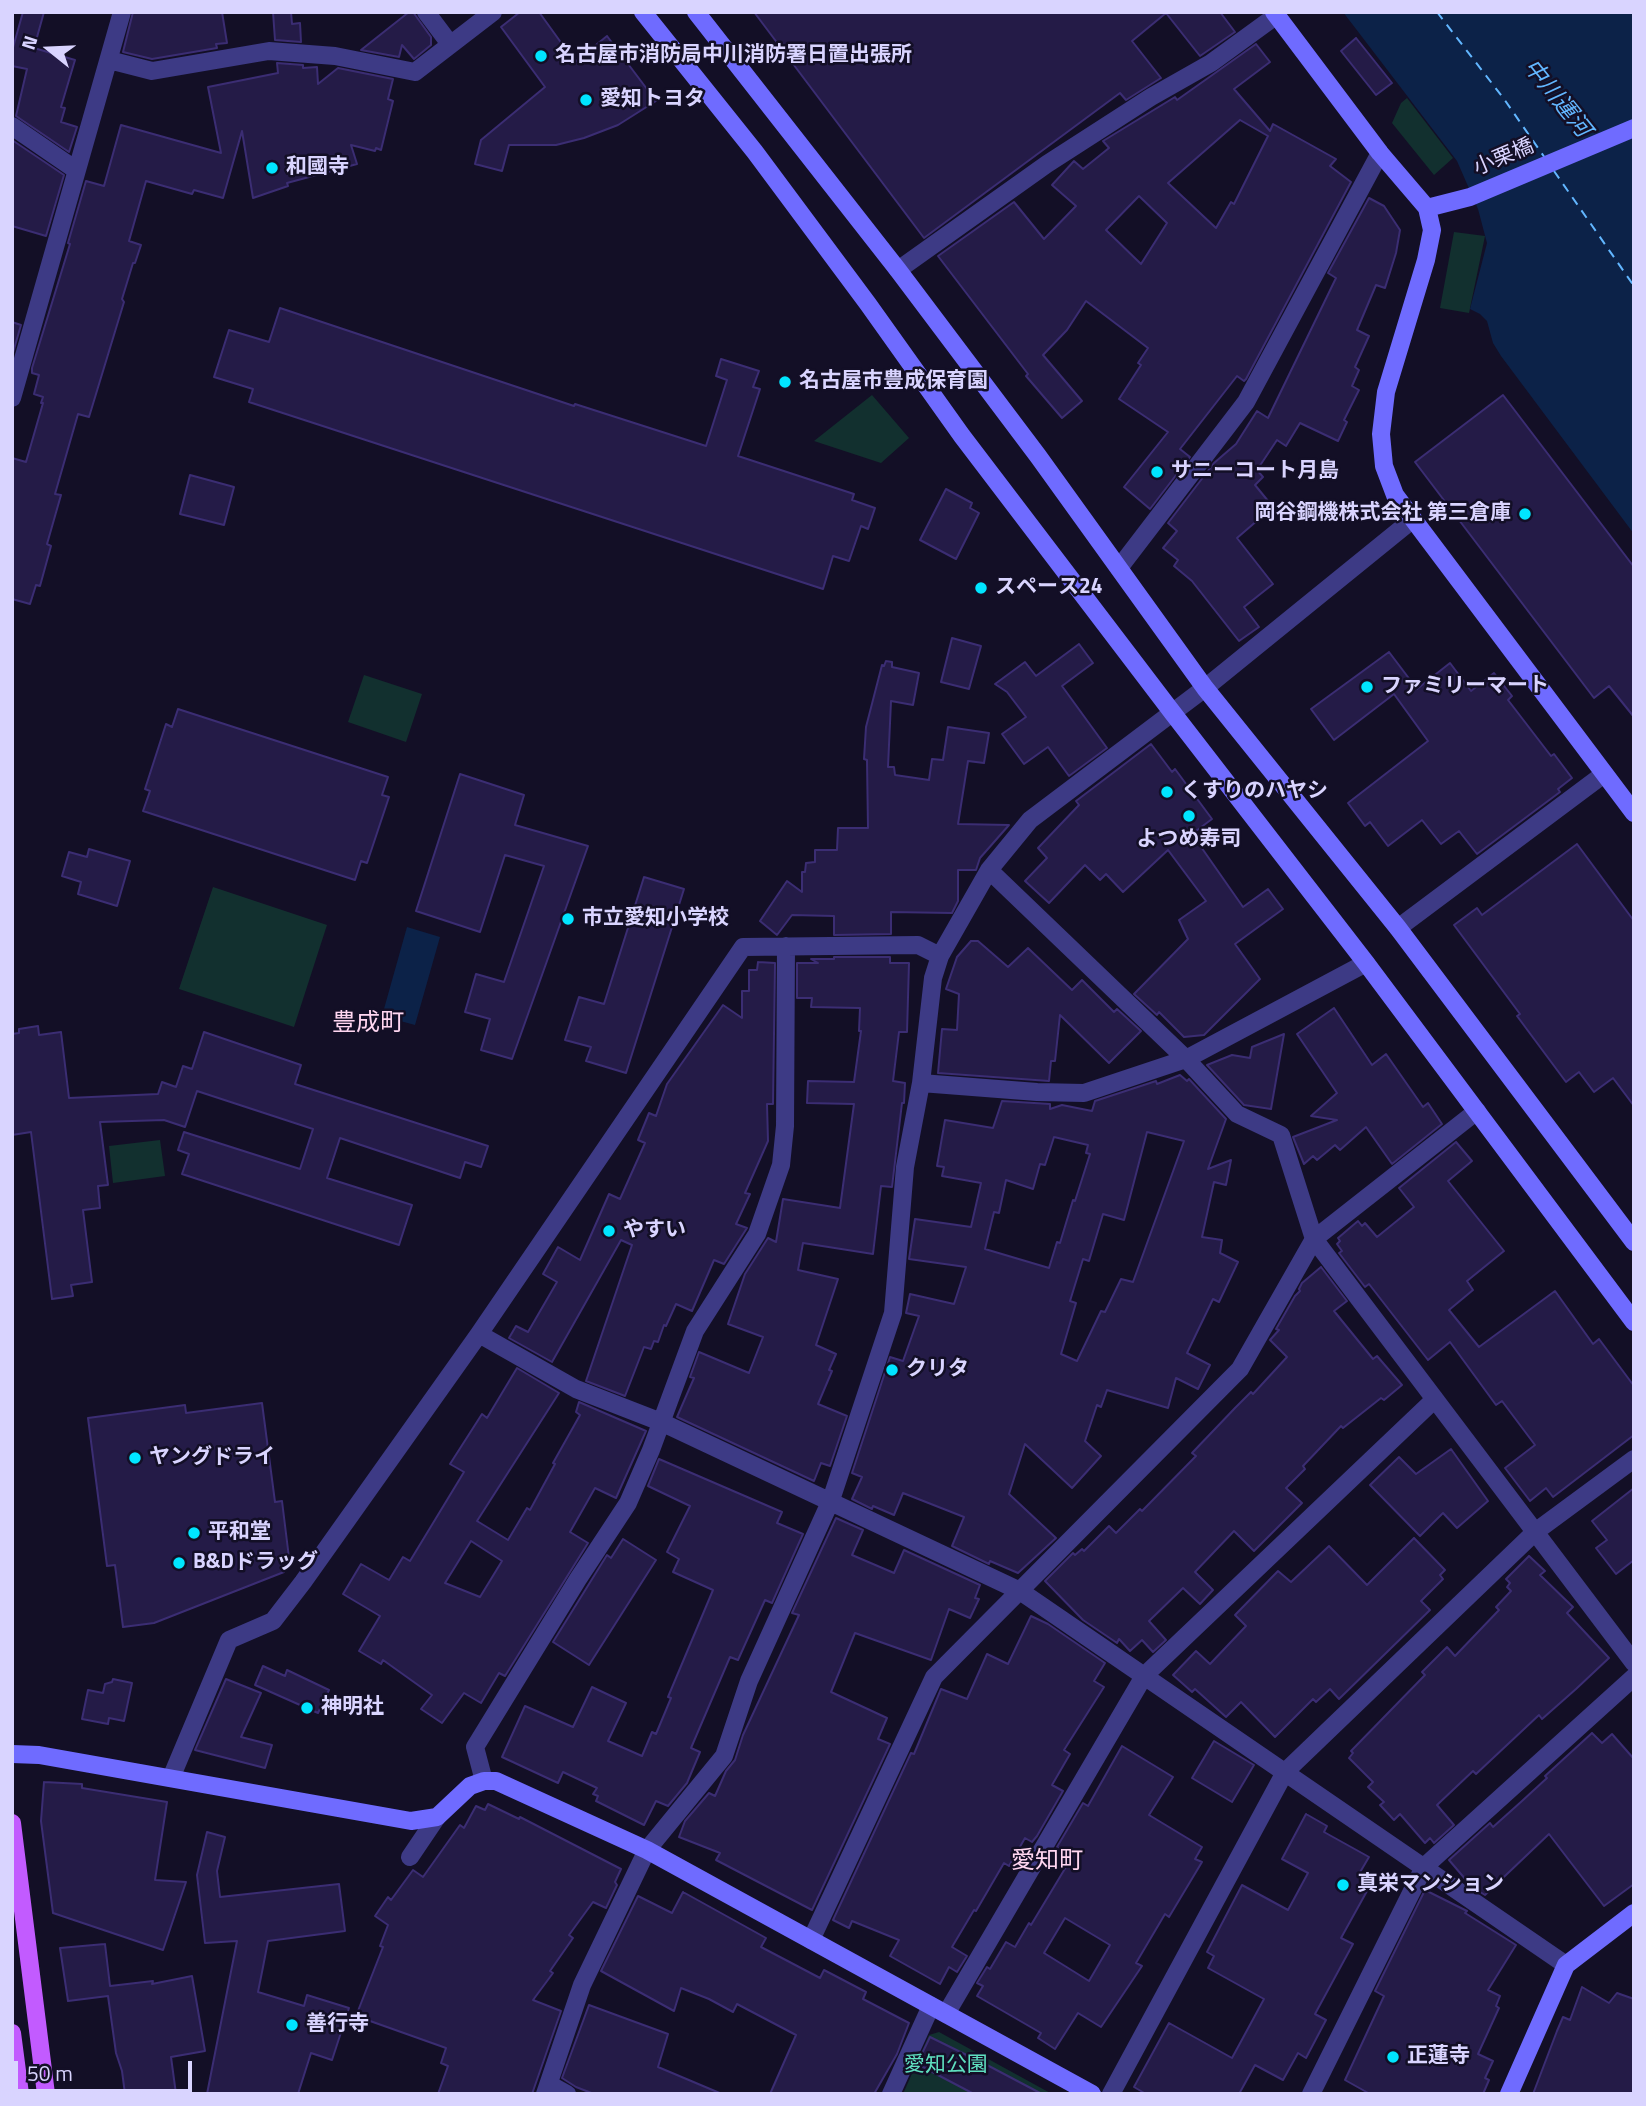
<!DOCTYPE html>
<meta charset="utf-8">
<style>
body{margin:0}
#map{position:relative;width:1646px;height:2106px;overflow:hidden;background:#130f26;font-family:"Titillium Web",sans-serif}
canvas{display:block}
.frame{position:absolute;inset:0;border:14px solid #d9d4ff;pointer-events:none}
.north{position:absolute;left:14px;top:14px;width:70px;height:70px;-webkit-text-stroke:5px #130f26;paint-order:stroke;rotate:288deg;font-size:19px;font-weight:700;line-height:28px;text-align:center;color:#d9d4ff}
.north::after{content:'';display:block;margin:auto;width:24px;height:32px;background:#d9d4ff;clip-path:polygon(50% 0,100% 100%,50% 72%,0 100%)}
.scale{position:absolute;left:14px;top:2061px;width:178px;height:32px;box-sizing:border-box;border:4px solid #d9d4ff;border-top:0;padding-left:9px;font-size:21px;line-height:24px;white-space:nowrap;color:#d9d4ff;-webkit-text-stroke:5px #130f26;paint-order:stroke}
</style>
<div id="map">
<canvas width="1646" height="2106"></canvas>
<div class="frame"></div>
<div class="north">N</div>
<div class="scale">50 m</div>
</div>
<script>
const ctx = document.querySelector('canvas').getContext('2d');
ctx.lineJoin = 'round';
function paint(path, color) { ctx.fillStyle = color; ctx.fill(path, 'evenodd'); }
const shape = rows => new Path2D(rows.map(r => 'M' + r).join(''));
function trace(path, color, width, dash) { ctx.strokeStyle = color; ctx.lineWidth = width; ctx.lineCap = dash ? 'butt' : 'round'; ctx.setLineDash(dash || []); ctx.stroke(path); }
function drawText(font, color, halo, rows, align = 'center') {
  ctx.font = font + ' "Titillium Web","Noto Sans JP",sans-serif'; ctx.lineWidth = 5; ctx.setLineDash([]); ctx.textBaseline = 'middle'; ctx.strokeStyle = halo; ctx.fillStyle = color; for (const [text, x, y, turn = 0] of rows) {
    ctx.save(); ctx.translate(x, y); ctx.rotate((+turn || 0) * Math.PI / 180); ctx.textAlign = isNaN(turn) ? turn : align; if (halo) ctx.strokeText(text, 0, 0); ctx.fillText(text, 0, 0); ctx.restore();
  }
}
paint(shape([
 [1407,98,1453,158,1434,175,1392,123,1401,103],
 [1454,232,1485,236,1469,313,1440,308],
 [872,395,909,438,881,463,814,441],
 [364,675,422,694,406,742,348,722],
 [213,887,327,925,294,1027,179,989],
 [160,1140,165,1176,113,1183,109,1146],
 [939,2032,1052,2094,903,2094,929,2035]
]), '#12302f');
paint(shape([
 [1343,12,1634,12,1634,534,1501,356,1493,343,1487,321,1480,314,1470,309,1487,243,1478,209,1457,161],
 [407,927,440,937,415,1025,382,1016]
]), '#0c2248');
trace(shape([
 [1437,12,1504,99,1545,158],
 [1554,171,1634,286]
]), '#62b6ff', 2, [9, 7]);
const building = shape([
 [23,12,44,12,34,48,75,60,61,107,65,108,61,122,77,127,69,152,16,116,27,69,12,66,12,51,23,12],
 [133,12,222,12,227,43,216,44,217,48,152,59,123,52,133,12],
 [273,12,291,12,292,24,300,23,301,42,275,40,273,12],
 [409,12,413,12,431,37,431,45,414,59,402,45,399,57,361,50,409,12],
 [520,12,539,12,575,62,607,36,656,101,618,125,584,138,556,145,509,145,502,171,475,164,481,140,545,87,501,27,520,12],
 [754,12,1220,12,1235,32,1200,56,1166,13,1132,41,1161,78,1126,100,1120,93,924,238,754,12],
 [1356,38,1392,83,1376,95,1341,51,1356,38],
 [1256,44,1270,62,1234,89,1270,131,1273,124,1336,159,1330,166,1351,182,1246,379,1244,381,1237,376,1180,449,1190,457,1150,509,1124,487,1168,432,1119,399,1141,365,1138,363,1148,348,1086,301,1067,330,1043,355,1082,401,1062,418,1026,376,1028,374,938,256,1014,202,1044,239,1076,206,1052,185,1074,161,1083,169,1109,148,1103,141,1175,97,1177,100,1256,44],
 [1240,120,1268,136,1234,204,1231,202,1216,228,1168,183,1240,120],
 [1139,196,1167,223,1141,264,1106,230,1139,196],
 [277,63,303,65,303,68,317,67,318,84,338,68,393,79,388,99,393,101,381,150,376,148,375,151,351,145,357,164,287,183,288,186,253,198,242,131,223,198,194,190,192,194,146,181,129,241,141,245,135,263,133,263,122,299,124,302,89,417,78,414,55,494,61,495,47,544,51,546,40,586,36,585,30,604,12,599,12,458,26,462,43,403,41,403,43,397,34,394,39,375,32,373,32,368,70,244,68,243,86,181,104,186,121,125,221,153,208,87,278,73,277,63],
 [12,140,64,175,46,236,12,226,12,140],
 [1369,198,1384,206,1400,230,1396,253,1385,288,1376,285,1357,330,1369,336,1355,367,1359,370,1352,386,1359,390,1344,420,1347,422,1338,441,1300,423,1286,446,1277,440,1257,470,1263,477,1255,485,1273,507,1237,538,1273,584,1244,607,1259,627,1239,641,1192,581,1174,566,1178,560,1163,548,1177,531,1168,523,1214,463,1236,444,1257,411,1268,418,1336,278,1328,273,1369,198],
 [280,308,574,406,575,404,706,446,727,380,716,376,721,359,759,371,753,387,760,389,738,456,854,494,852,500,875,508,868,529,861,526,849,561,833,556,823,589,249,402,253,389,214,377,229,330,269,342,280,308],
 [12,322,21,325,12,356,12,322],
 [1503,395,1634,567,1634,717,1609,686,1594,698,1415,462,1503,395],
 [190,475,234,487,224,525,180,514,190,475],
 [946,489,972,503,970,508,979,513,956,559,920,540,946,489],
 [952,638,981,646,969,689,941,682,952,638],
 [1079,644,1093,663,1062,686,1107,748,1069,776,1048,747,1024,764,1002,734,1026,717,1007,692,995,684,1025,662,1036,676,1079,644],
 [1389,652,1417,689,1450,663,1471,691,1494,673,1512,696,1508,700,1551,756,1554,754,1572,778,1558,789,1560,792,1477,854,1459,831,1441,844,1422,820,1388,846,1370,822,1365,826,1348,803,1428,741,1394,694,1334,740,1311,709,1389,652],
 [886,661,892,662,892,667,919,673,913,705,891,701,888,767,894,767,895,775,929,780,932,759,943,760,948,727,989,733,984,763,968,761,958,824,1009,825,980,858,976,870,958,870,958,901,952,913,891,912,891,934,834,935,834,916,792,915,777,935,760,921,787,881,802,892,802,872,805,872,806,863,815,862,815,850,837,850,838,828,868,828,867,760,864,759,866,727,882,665,884,666,886,661],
 [178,709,388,777,382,795,389,797,367,863,361,861,355,880,143,811,150,791,145,789,166,724,172,727,178,709],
 [1151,744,1172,772,1175,769,1212,819,1192,834,1243,907,1268,889,1283,909,1235,944,1260,979,1204,1035,1184,1037,1159,1012,1157,1015,1134,994,1188,939,1179,920,1206,901,1168,850,1123,892,1106,874,1100,880,1085,865,1049,903,1025,881,1047,858,1038,848,1079,805,1076,801,1151,744],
 [460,774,524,795,515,825,588,846,512,1059,481,1050,490,1019,465,1012,476,974,504,982,544,866,505,855,480,932,416,911,460,774],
 [1577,844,1634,921,1634,1106,1613,1078,1594,1092,1579,1072,1566,1082,1517,1016,1520,1014,1454,925,1477,908,1482,915,1577,844],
 [89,849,130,861,117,906,78,894,81,882,62,876,69,852,87,857,89,849],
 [644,877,684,889,626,1073,586,1061,591,1047,565,1040,579,997,604,1004,644,877],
 [971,941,978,941,1008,967,1028,948,1072,990,1082,980,1114,1012,1117,1009,1141,1031,1109,1063,1060,1015,1055,1061,1051,1061,1049,1081,938,1073,942,1029,957,1030,959,994,946,989,957,957,971,941],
 [834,957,890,957,890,963,909,963,907,1032,899,1032,893,1081,905,1083,904,1103,902,1103,892,1187,881,1186,873,1254,803,1243,798,1270,838,1279,816,1345,836,1354,829,1370,832,1371,818,1404,847,1416,830,1466,821,1463,814,1481,677,1417,694,1378,690,1377,699,1352,749,1373,763,1337,728,1324,745,1274,768,1238,776,1242,783,1199,840,1208,854,1104,807,1103,808,1081,854,1082,861,1031,859,1031,860,1008,811,1007,812,998,797,998,797,963,818,963,811,959,834,959,834,957],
 [758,962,775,963,773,1104,767,1104,768,1141,745,1193,750,1194,736,1224,747,1228,724,1264,714,1260,692,1311,676,1304,666,1326,664,1325,658,1342,654,1341,651,1349,644,1347,625,1396,586,1381,632,1245,621,1240,552,1362,509,1338,516,1326,528,1332,557,1282,543,1274,558,1247,580,1260,609,1194,620,1199,645,1143,638,1140,649,1113,656,1116,667,1084,716,1015,723,1005,742,1018,742,991,749,991,749,970,757,970,758,962],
 [1334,1008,1372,1065,1386,1054,1423,1107,1428,1103,1442,1124,1392,1164,1366,1127,1340,1150,1335,1145,1317,1160,1313,1156,1304,1164,1293,1137,1337,1120,1311,1116,1337,1093,1297,1034,1334,1008],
 [38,1026,39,1035,61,1032,69,1098,158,1094,162,1082,176,1087,183,1066,192,1069,204,1032,301,1065,295,1084,488,1146,481,1167,465,1162,460,1178,340,1138,327,1178,412,1205,399,1245,182,1174,189,1154,178,1150,184,1132,300,1169,313,1129,197,1091,185,1127,164,1120,100,1122,108,1185,98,1186,100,1208,83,1210,92,1282,71,1285,73,1296,52,1299,31,1132,12,1135,12,1034,19,1033,19,1029,38,1026],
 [1284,1034,1271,1109,1244,1105,1207,1065,1232,1055,1250,1058,1252,1047,1284,1034],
 [1180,1075,1187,1081,1189,1079,1226,1119,1208,1169,1231,1160,1226,1185,1214,1182,1202,1237,1222,1240,1220,1253,1238,1262,1219,1302,1213,1299,1187,1353,1210,1365,1198,1389,1176,1378,1168,1408,1107,1390,1101,1407,1097,1405,1085,1441,1101,1456,1072,1488,1025,1444,1009,1494,1056,1538,1018,1573,990,1561,989,1564,952,1546,964,1517,903,1493,894,1515,873,1506,872,1509,852,1499,862,1477,852,1473,890,1357,903,1361,919,1316,906,1313,910,1294,954,1304,966,1267,909,1259,915,1219,971,1227,981,1183,942,1176,944,1167,937,1166,945,1120,993,1128,1002,1101,1050,1104,1050,1109,1062,1105,1092,1111,1095,1101,1156,1081,1157,1084,1180,1075],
 [1147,1132,1184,1141,1133,1282,1121,1279,1105,1312,1101,1311,1077,1361,1061,1354,1076,1303,1070,1301,1083,1259,1089,1261,1103,1214,1124,1220,1147,1132],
 [1054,1137,1088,1145,1086,1153,1090,1154,1075,1201,1073,1200,1060,1243,1057,1242,1049,1268,985,1249,994,1212,999,1213,1006,1180,1033,1189,1040,1164,1045,1165,1054,1137],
 [1456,1142,1472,1161,1448,1181,1504,1251,1467,1281,1473,1290,1449,1310,1479,1347,1555,1291,1593,1344,1599,1339,1634,1386,1634,1435,1553,1497,1546,1488,1530,1501,1505,1468,1535,1445,1502,1401,1496,1405,1450,1342,1428,1360,1369,1284,1365,1287,1339,1253,1342,1251,1337,1244,1340,1241,1338,1238,1358,1221,1362,1226,1365,1223,1377,1237,1414,1207,1399,1188,1456,1142],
 [1321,1267,1347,1301,1334,1311,1373,1359,1377,1356,1402,1385,1384,1400,1381,1398,1343,1428,1341,1426,1303,1466,1305,1469,1286,1488,1302,1503,1254,1551,1234,1531,1195,1572,1213,1590,1200,1604,1183,1588,1149,1621,1166,1640,1153,1652,1142,1640,1130,1651,1119,1639,1117,1643,1083,1620,1045,1581,1073,1553,1075,1555,1082,1549,1084,1551,1109,1526,1116,1533,1140,1509,1142,1511,1196,1456,1192,1453,1235,1408,1251,1392,1253,1394,1287,1357,1270,1340,1279,1330,1276,1329,1295,1296,1300,1291,1299,1289,1302,1283,1321,1267],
 [517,1368,559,1393,477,1521,508,1540,527,1508,530,1510,555,1464,553,1463,580,1415,576,1412,579,1402,646,1431,616,1498,595,1488,570,1532,588,1543,505,1676,499,1673,481,1703,464,1693,442,1723,421,1709,432,1695,383,1660,381,1664,359,1651,380,1616,343,1594,361,1564,389,1580,403,1557,410,1561,464,1472,450,1464,482,1414,487,1418,517,1368],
 [471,1541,502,1561,480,1597,445,1583,471,1541],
 [262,1403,275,1502,282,1501,290,1566,283,1567,284,1572,154,1623,123,1627,115,1565,107,1566,88,1418,185,1405,186,1413,262,1403],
 [1451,1449,1488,1501,1457,1528,1443,1513,1420,1536,1370,1485,1399,1457,1416,1474,1451,1449],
 [659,1459,782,1512,777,1523,803,1534,772,1603,765,1600,738,1660,730,1657,691,1748,700,1752,687,1783,668,1806,656,1801,644,1825,596,1801,598,1796,593,1794,597,1788,563,1772,558,1783,502,1757,525,1706,573,1727,592,1687,626,1703,608,1741,642,1756,652,1732,656,1734,671,1698,668,1697,713,1590,673,1572,679,1559,667,1552,690,1506,648,1486,659,1459],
 [1634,1488,1634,1560,1616,1574,1596,1548,1607,1540,1592,1521,1634,1488],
 [836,1518,863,1530,852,1555,894,1573,904,1550,980,1585,975,1598,979,1599,970,1618,949,1609,931,1660,855,1633,831,1692,887,1718,878,1739,890,1744,812,1910,716,1860,720,1853,679,1837,685,1821,709,1793,715,1796,726,1771,735,1760,743,1735,799,1615,792,1613,836,1518],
 [1414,1538,1445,1570,1440,1575,1443,1579,1421,1601,1430,1610,1339,1699,1330,1689,1316,1702,1313,1699,1275,1737,1241,1702,1226,1717,1195,1689,1192,1692,1173,1675,1196,1651,1210,1664,1246,1626,1235,1615,1278,1571,1291,1582,1329,1546,1367,1585,1414,1538],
 [623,1539,656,1560,589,1665,553,1642,607,1555,611,1558,623,1539],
 [1529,1556,1545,1571,1540,1575,1573,1607,1567,1613,1609,1658,1576,1689,1542,1719,1539,1715,1476,1774,1473,1771,1437,1805,1454,1825,1434,1843,1430,1838,1425,1843,1400,1814,1394,1820,1380,1805,1384,1802,1368,1787,1373,1782,1349,1758,1353,1753,1351,1751,1425,1675,1422,1672,1447,1647,1455,1656,1499,1610,1496,1607,1511,1591,1507,1587,1510,1583,1506,1579,1529,1556],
 [1031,1616,1048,1624,1105,1663,1094,1681,1104,1687,1064,1750,1070,1754,1052,1785,1063,1791,1037,1836,1032,1842,1025,1838,1009,1866,1004,1863,976,1911,974,1910,952,1947,967,1956,957,1972,949,1967,940,1984,890,1956,899,1940,852,1921,849,1928,833,1920,911,1753,914,1754,941,1689,967,1699,987,1654,1008,1664,1031,1616],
 [263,1666,285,1676,287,1670,329,1690,318,1713,255,1685,263,1666],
 [113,1679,132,1683,124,1721,109,1718,108,1724,82,1719,88,1690,103,1693,105,1684,112,1682,113,1679],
 [226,1679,261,1693,241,1737,272,1745,265,1768,195,1750,226,1679],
 [1592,1733,1602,1743,1612,1734,1634,1759,1634,1884,1604,1906,1549,1834,1485,1895,1472,1887,1449,1860,1490,1823,1493,1827,1522,1801,1547,1778,1545,1776,1592,1733],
 [1214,1741,1254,1765,1232,1802,1192,1778,1214,1741],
 [1122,1746,1173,1777,1149,1815,1202,1847,1195,1859,1202,1862,1169,1917,1165,1914,1136,1963,1142,1966,1101,2027,1078,2013,1055,2049,1038,2038,1041,2033,977,1996,983,1986,977,1983,987,1967,990,1969,1006,1942,1015,1947,1029,1923,1031,1925,1072,1857,1057,1847,1083,1803,1088,1806,1122,1746],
 [1065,1918,1110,1945,1089,1981,1044,1953,1065,1918],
 [44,1782,82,1784,82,1788,167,1802,155,1880,186,1882,163,1950,53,1913,41,1821,44,1782],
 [488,1804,519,1819,520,1817,621,1869,615,1882,617,1885,606,1908,593,1902,569,1935,573,1938,550,1971,553,1973,533,2000,561,2011,532,2094,438,2094,448,2066,441,2063,446,2048,356,2016,383,1947,380,1946,388,1925,375,1916,388,1897,391,1900,413,1870,423,1877,460,1825,464,1828,476,1806,485,1810,488,1804],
 [1306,1814,1327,1826,1324,1832,1369,1857,1359,1874,1372,1882,1341,1938,1353,1944,1315,2014,1326,2020,1306,2058,1298,2053,1283,2080,1255,2065,1239,2094,1146,2094,1134,2087,1169,2023,1232,2058,1264,1999,1208,1968,1214,1956,1207,1952,1242,1885,1288,1910,1308,1873,1282,1859,1306,1814],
 [207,1832,225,1837,217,1871,220,1897,339,1884,345,1931,268,1941,263,1967,258,1992,304,2006,307,1995,349,2008,332,2060,311,2053,298,2094,207,2094,237,1941,205,1943,197,1875,207,1832],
 [1425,1890,1467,1911,1465,1913,1516,1945,1488,1990,1500,1996,1496,2006,1499,2008,1478,2054,1493,2061,1485,2078,1489,2080,1483,2094,1370,2094,1345,2080,1384,1996,1375,1991,1425,1890],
 [683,1892,766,1938,761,1947,820,1978,824,1970,866,1992,863,1999,909,2023,897,2054,874,2094,770,2094,796,2035,737,2004,733,2012,709,1999,681,1988,674,2011,601,1971,638,1896,672,1913,683,1892],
 [105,1944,110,1986,153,1981,152,1984,192,1976,205,2051,171,2057,176,2094,125,2094,122,2071,116,2053,108,1996,68,2001,60,1948,105,1944],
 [1582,1987,1609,2003,1617,1993,1634,1999,1634,2094,1533,2094,1557,2031,1563,2017,1570,2020,1582,1987],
 [589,2005,668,2034,658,2067,722,2094,594,2094,576,2087,562,2078,589,2005],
 [930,2037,987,2065,1042,2094,974,2094,917,2064,930,2037]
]);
paint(building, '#241b47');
trace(building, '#3b2d73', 2);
trace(shape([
 [426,12,450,44],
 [109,60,152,71,269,51,335,56,415,72,493,12],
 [12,126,76,170],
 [898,270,1047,164,1151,97,1211,63,1277,15],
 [12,398,122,12],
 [1119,568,1246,402,1380,153],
 [989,870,1186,1059,1237,1114,1281,1135,1314,1239,1634,1663],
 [1398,928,1604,774],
 [921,1083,1037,1092,1084,1093,1186,1059,1366,963],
 [479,1334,576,1389,661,1422,1020,1591,1566,1965],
 [171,1778,229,1640,273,1621,303,1582,479,1334,743,947,918,945,940,956],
 [484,1781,475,1747,578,1579,628,1503,651,1450,695,1331,757,1234,781,1165,785,1126,786,946],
 [410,1857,437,1817],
 [811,1940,934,1677,1240,1369,1314,1239,1477,1111],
 [946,2014,1144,1676,1435,1399],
 [549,2084,567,2094],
 [545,2094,582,1985,647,1850,724,1756,749,1681,831,1500,893,1313,905,1167,921,1083,933,978,940,956,989,870,1030,820,1205,688,1412,520],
 [891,2094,931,2006],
 [1111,2094,1285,1772,1535,1532,1634,1459],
 [1311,2094,1424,1867,1634,1677]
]), '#3d3a85', 18);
trace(shape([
 [643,12,755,152,868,304,962,436,1172,712,1366,963,1634,1322],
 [696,12,898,270,1038,456,1205,688,1398,928,1634,1242],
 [1274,12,1380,153,1427,208,1432,230,1426,260,1386,392,1381,434,1384,466,1395,495,1634,813],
 [1427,208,1470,197,1634,128],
 [12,1754,39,1755,411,1821,437,1817,470,1786,484,1781,496,1781,647,1850,1092,2094],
 [1509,2094,1566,1965,1634,1913]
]), '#6f6bff', 18);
trace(shape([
 [12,1823,46,2094],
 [12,2033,20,2094]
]), '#c25bff', 18);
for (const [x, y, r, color] of [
 [541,56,7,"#00e5ff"],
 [586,100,7,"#00e5ff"],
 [272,168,7,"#00e5ff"],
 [785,382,7,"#00e5ff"],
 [1157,472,7,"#00e5ff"],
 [1525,514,7,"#00e5ff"],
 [981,588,7,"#00e5ff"],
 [1367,687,7,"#00e5ff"],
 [1167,792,7,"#00e5ff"],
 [1189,816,7,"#00e5ff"],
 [568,919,7,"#00e5ff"],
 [609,1231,7,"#00e5ff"],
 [892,1370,7,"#00e5ff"],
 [135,1458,7,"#00e5ff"],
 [194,1533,7,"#00e5ff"],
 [179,1563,7,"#00e5ff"],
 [307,1708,7,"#00e5ff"],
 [1343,1885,7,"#00e5ff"],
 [292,2025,7,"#00e5ff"],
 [1393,2057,7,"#00e5ff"]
]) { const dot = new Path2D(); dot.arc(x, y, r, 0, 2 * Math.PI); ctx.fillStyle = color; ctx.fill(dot); trace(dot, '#130f26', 2.5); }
drawText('bold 21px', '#d9d4ff', '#130f26', [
 ["名古屋市消防局中川消防署日置出張所",555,56],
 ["愛知トヨタ",600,100],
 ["和國寺",286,168],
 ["名古屋市豊成保育園",799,382],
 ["サニーコート月島",1171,472],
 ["岡谷鋼機株式会社 第三倉庫",1511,514,"right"],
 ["スペース24",995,588],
 ["ファミリーマート",1381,687],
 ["くすりのハヤシ",1181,792],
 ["よつめ寿司",1189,840,"center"],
 ["市立愛知小学校",582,919],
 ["やすい",623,1231],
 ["クリタ",906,1370],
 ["ヤングドライ",149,1458],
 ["平和堂",208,1533],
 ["B&Dドラッグ",193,1563],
 ["神明社",321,1708],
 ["真栄マンション",1357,1885],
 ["善行寺",306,2025],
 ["正蓮寺",1407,2057]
], 'left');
drawText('21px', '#d9d4ff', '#130f26', [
 ["小栗橋",1504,158,-23]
]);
drawText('21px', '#5fe0c0', '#130f26', [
 ["愛知公園",946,2066]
]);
drawText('italic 23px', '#62b6ff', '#130f26', [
 ["中川運河",1556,99,51]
]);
drawText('24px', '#ffd6f0', '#130f26', [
 ["豊成町",368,1024],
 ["愛知町",1047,1862]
]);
</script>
